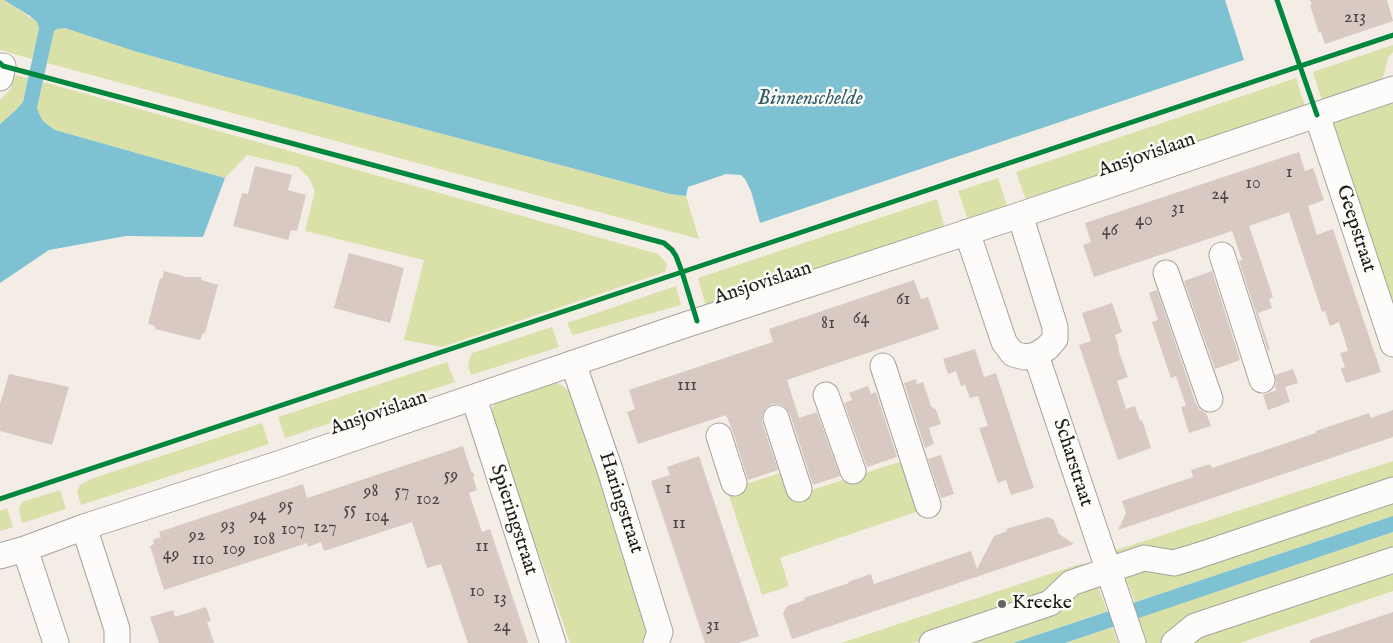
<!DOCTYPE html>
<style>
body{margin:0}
canvas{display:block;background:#f3ede5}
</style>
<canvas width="1393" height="643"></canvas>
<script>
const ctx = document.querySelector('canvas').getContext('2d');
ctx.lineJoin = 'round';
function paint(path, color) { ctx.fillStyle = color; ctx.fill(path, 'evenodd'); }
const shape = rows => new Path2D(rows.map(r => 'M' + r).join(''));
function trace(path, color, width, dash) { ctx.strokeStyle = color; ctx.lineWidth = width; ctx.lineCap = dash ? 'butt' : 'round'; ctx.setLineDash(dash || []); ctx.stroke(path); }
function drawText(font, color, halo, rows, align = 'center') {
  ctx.font = font + ' "IM FELL English",serif'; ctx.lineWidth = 5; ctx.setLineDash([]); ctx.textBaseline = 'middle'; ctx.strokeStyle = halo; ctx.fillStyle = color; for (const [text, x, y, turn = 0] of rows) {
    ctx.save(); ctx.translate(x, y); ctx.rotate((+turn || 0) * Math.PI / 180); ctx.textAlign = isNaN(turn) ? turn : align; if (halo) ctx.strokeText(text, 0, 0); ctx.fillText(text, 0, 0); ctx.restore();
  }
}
paint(shape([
 [0,0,4,0,37,22,39,28,32,59,0,50],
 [65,28,134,51,223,76,670,194,686,196,699,239,47,63,54,31,57,29],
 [1393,45,1393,52,1388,58,1384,75,1376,85,1323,104,1313,72],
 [14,75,28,78,23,102,16,110,0,124,0,100,11,89],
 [1296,78,1306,109,1027,203,1016,172],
 [43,82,658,254,667,264,665,272,442,347,404,340,424,260,305,231,315,191,309,178,298,167,247,155,225,178,55,130,44,122,40,116,37,108],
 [1390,102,1393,104,1393,320,1327,120],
 [998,178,1008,209,969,223,958,191],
 [937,199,945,229,707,310,698,278],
 [676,286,681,305,573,335,567,323],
 [552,327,559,347,471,375,468,365,472,353],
 [447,362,455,382,285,438,278,417],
 [558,383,571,392,645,621,647,629,642,643,570,643,494,425,490,410,497,402,548,384],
 [262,423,269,444,81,505,77,492,80,485,91,479],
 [903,461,919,511,780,558,789,586,762,595,727,490,787,471,796,495],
 [1393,461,1393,480,1182,551,1112,559,1110,552],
 [60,490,66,509,22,523,19,509,22,502],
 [1393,495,1393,516,1135,602,1125,578,1130,569],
 [7,508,13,527,0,531,0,511],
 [1393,532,1393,552,1204,616,1161,643,1139,643,1132,620],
 [1083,563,1086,570,1044,601,913,643,841,643],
 [1393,568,1393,591,1240,643,1188,643,1205,633],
 [1098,586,1107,611,1013,643,954,643,1078,590],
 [1112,627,1118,643,1065,643]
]), '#d9e0a8');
paint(shape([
 [4,0,1225,0,1244,60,760,223,751,191,745,179,741,175,726,174,688,187,686,196,670,194,223,76,134,51,65,28,57,29,54,31,37,108,40,116,44,122,55,130,225,178,203,237,126,236,49,250,0,283,0,124,16,110,23,102,39,28,37,22,30,16],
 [1393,516,1393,532,1065,643,1013,643]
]), '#7dc1d2');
paint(shape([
 [1310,0,1387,0,1393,21,1325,44,1321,32,1319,33,1310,5,1312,4],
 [1299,152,1305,171,1313,168,1324,200,1308,206,1317,235,1333,229,1381,372,1346,383,1341,369,1345,367,1340,353,1348,351,1339,322,1330,326,1325,311,1322,312,1289,212,1249,226,1273,297,1269,299,1272,308,1258,313,1270,350,1268,351,1239,261,1242,260,1232,231,1094,277,1083,245,1091,242,1085,223],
 [255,166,292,175,288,190,306,195,297,231,291,230,288,240,233,226,242,193,248,194],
 [349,253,404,268,390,323,334,308],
 [164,271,186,277,202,277,201,280,218,285,205,333,203,333,200,340,155,329,155,326,148,324,160,278,162,279],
 [1212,271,1240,360,1215,369,1184,281],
 [914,280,921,299,928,297,939,329,787,380,799,418,817,412,840,476,813,485,790,414,785,407,779,404,772,404,766,408,762,415,762,422,778,470,748,480,733,432,726,415,638,444,627,412,635,409,629,390,773,342,769,329],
 [1157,290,1196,404,1200,410,1206,413,1211,426,1189,433,1181,407,1186,406,1176,376,1171,378,1152,322,1158,320,1149,293],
 [1112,303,1122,332,1115,335,1119,349,1118,349,1128,377,1117,381,1126,409,1135,406,1140,421,1142,420,1151,448,1118,460,1079,345,1091,341,1082,313],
 [975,349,984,377,996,373,1034,488,1011,495,1006,480,998,483,979,428,988,426,978,396,970,398,965,385,961,386,956,371,948,374,943,359],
 [1293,369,1298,383,1276,390,1275,386,1276,383,1275,375],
 [9,374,69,387,52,445,0,431,0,404],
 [916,379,917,384,923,382,931,406,936,410,941,424,929,428,934,444,925,448,904,383],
 [868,386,871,394,876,392,897,457,867,467,844,403,852,400,849,393],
 [1285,387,1290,402,1268,410,1263,395],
 [1393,410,1393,437,1118,530,1126,513,1122,501,1193,477,1191,470,1210,464,1212,468,1316,433,1316,431,1369,413,1371,418],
 [463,446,471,471,475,475,473,477,477,490,469,493,482,532,490,529,528,643,468,643,441,564,427,568,412,522,324,551,321,542,308,547,307,543,164,590,150,546,154,544,153,540,161,537,159,532,303,484,307,498],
 [941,455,954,494,941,498,928,459],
 [699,456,759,636,738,643,705,643,651,481,670,475,667,467],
 [1048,517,1054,520,1059,534,1074,544,792,639,783,613,787,606,805,600,804,598,849,583,848,582,871,574,874,584,971,551,977,569,994,536,1007,531,1006,529],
 [206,607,211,621,207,622,214,643,159,643,150,617,173,610,175,617],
 [1393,612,1393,643,1310,643,1310,640]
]), '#d8c9c2');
const minor = shape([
 [0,78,3,66],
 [1317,115,1393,344],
 [967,232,1004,342,1013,354,1025,357,1036,355,1047,348,1055,339,1055,327,1020,215],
 [1222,255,1262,380],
 [1166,273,1210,399],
 [1036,355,1133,643],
 [573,363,610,470,649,597,660,632,656,643],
 [883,366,928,505],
 [826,395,853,471],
 [474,398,553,643],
 [776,418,799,489],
 [719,436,734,483],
 [84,527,117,629,117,643],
 [25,549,56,643],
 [0,556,25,549,84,527,284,462,682,326,1020,215,1393,89],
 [932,643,1050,603,1071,583,1144,558,1174,563,1197,556,1393,490],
 [1174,643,1195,626,1393,560]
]);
trace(minor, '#a5a29e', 27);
trace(minor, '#fdfcfb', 25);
trace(shape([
 [1277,0,1317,115],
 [0,63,3,66,664,243,672,250,676,256,682,272,1393,35],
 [0,499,682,272,697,321]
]), '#00873e', 5);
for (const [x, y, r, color] of [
 [1002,604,5,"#676562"]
]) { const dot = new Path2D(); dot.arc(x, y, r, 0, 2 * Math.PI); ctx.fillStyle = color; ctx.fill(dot); trace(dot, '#fdfcf7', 2); }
drawText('18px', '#4b4746', null, [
 ["213",1355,18],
 ["1",1289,173],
 ["10",1253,184],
 ["24",1220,195],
 ["31",1178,209],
 ["40",1144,221],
 ["46",1110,231],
 ["61",903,300],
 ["64",861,319],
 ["81",828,324],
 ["111",687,386],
 ["59",451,476],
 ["1",668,489],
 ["98",371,492],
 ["57",402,492],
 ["102",428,500],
 ["95",286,506],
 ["55",350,510],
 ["94",258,516],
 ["104",377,517],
 ["11",679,524],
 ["93",228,526],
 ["127",325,528],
 ["107",293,530],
 ["92",197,536],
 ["108",264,540],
 ["11",482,547],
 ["109",234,550],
 ["49",171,555],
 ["110",203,560],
 ["10",477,592],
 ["13",500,599],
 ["31",713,626],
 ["24",502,627]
]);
drawText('20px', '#1c1c1c', '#fdfcf7', [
 ["Ansjovislaan",1147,156,-19],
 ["Geepstraat",1355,229,72],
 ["Ansjovislaan",763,284,-18],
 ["Ansjovislaan",379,414,-19],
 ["Scharstraat",1072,463,72],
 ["Haringstraat",620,503,72],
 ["Spieringstraat",513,520,72]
]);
drawText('20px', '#1c1c1c', '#fdfcf7', [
 ["Kreeke",1012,604]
], 'left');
drawText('italic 21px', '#315e6a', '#fdfcf7', [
 ["Binnenschelde",810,100]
]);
</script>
